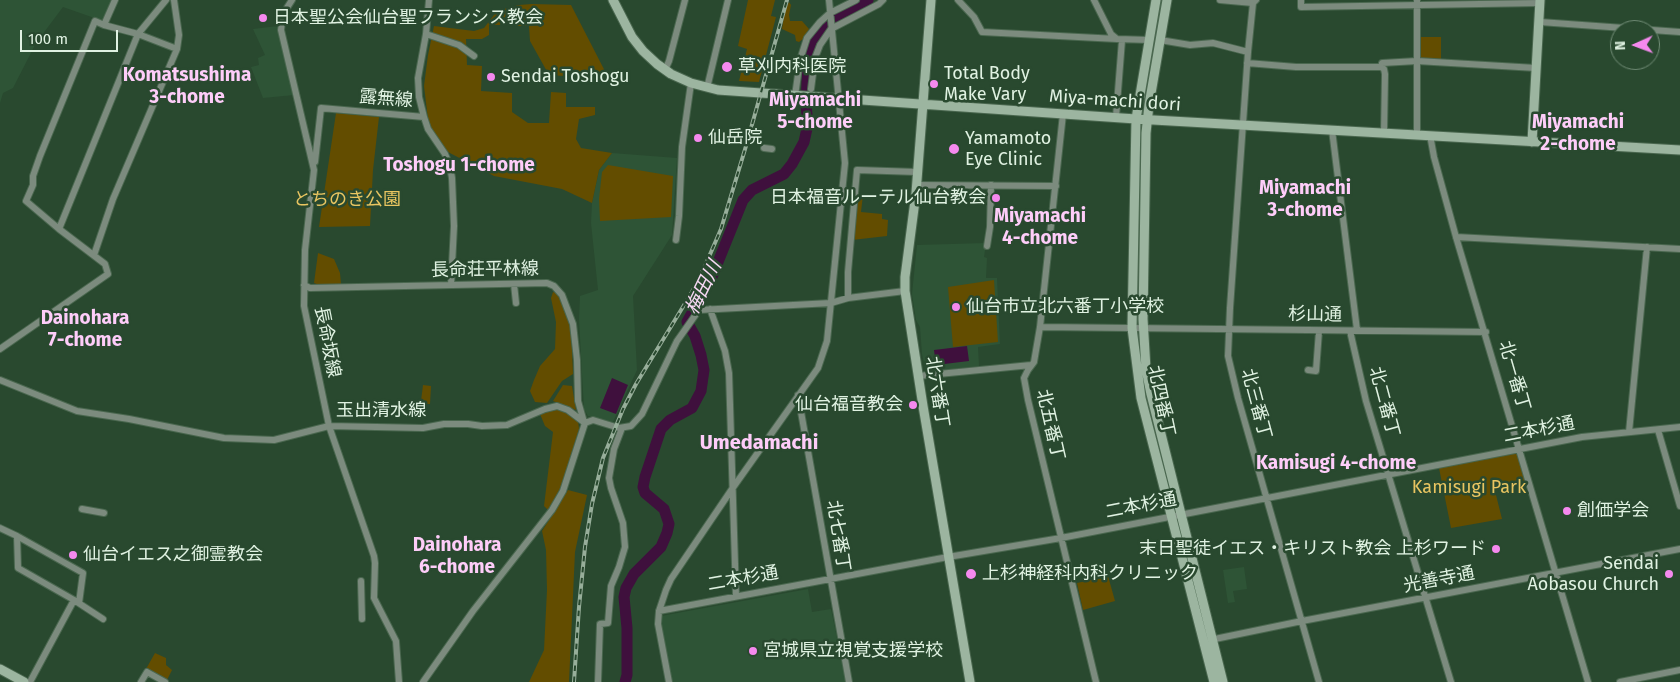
<!DOCTYPE html>
<meta charset="utf-8">
<style>
body{margin:0}
#map{position:relative;width:1680px;height:682px;overflow:hidden;background:#29492f;font-family:"Fira Sans",sans-serif}
canvas{display:block}
.north{position:absolute;left:1610px;top:20px;width:50px;height:50px;box-sizing:border-box;background:#29492f;border:1px solid #728d77;border-radius:50%;rotate:268deg;font-size:14px;font-weight:700;line-height:20px;text-align:center;color:#e0f2e2}
.north::after{content:'';display:block;margin:auto;width:18px;height:22px;background:#f589ee;clip-path:polygon(50% 0,100% 100%,50% 72%,0 100%)}
.scale{position:absolute;left:20px;top:30px;width:98px;height:22px;box-sizing:border-box;border:2px solid #e0f2e2;border-top:0;padding-left:6px;font-size:15px;line-height:18px;white-space:nowrap;color:#e0f2e2;-webkit-text-stroke:4px #29492f;paint-order:stroke}
</style>
<div id="map">
<canvas width="1680" height="682"></canvas>
<div class="north">N</div>
<div class="scale">100 m</div>
</div>
<script>
const ctx = document.querySelector('canvas').getContext('2d');
ctx.lineJoin = 'round';
function paint(path, color) { ctx.fillStyle = color; ctx.fill(path, 'evenodd'); }
const shape = rows => new Path2D(rows.map(r => 'M' + r).join(''));
function trace(path, color, width, dash) { ctx.strokeStyle = color; ctx.lineWidth = width; ctx.lineCap = dash ? 'butt' : 'round'; ctx.setLineDash(dash || []); ctx.stroke(path); }
function drawText(font, color, halo, rows, align = 'center') {
  ctx.font = font + ' "Fira Sans","Noto Sans JP",sans-serif'; ctx.lineWidth = 5; ctx.setLineDash([]); ctx.textBaseline = 'middle'; ctx.strokeStyle = halo; ctx.fillStyle = color; for (const [text, x, y, turn = 0] of rows) {
    ctx.save(); ctx.translate(x, y); ctx.rotate((+turn || 0) * Math.PI / 180); ctx.textAlign = isNaN(turn) ? turn : align; if (halo) ctx.strokeText(text, 0, 0); ctx.fillText(text, 0, 0); ctx.restore();
  }
}
paint(shape([
 [0,0,111,0,103,21,63,7,36,43,13,88,3,93,0,103],
 [278,26,294,95,263,98,251,67,259,65,258,58,265,55,253,29],
 [612,153,677,158,672,235,633,296,637,370,613,422,588,416,584,409,579,319,580,296,598,290,591,223,592,203,599,170],
 [986,243,984,257,987,258,986,278,997,278,1000,344,978,347,979,366,926,372,922,354,920,327,916,320,912,294,917,245],
 [1244,567,1247,589,1233,591,1235,602,1228,603,1223,570],
 [808,589,812,612,831,609,846,682,672,682,661,627,661,616]
]), '#2e5436');
paint(shape([
 [748,0,775,0,771,16,776,17,759,82,739,81,747,49,738,46],
 [789,2,791,5,789,15,790,21,802,21,809,29,803,39,799,42,796,41,795,35,782,29,785,10],
 [532,4,571,5,609,79,549,75,530,41,529,26,511,26,511,18,501,17,500,25,489,25,489,35,482,39,466,39,467,65,482,66,481,91,512,93,512,112,528,123,549,123,551,92,566,93,566,107,595,107,595,115,579,119,576,139,581,148,612,153,599,170,592,203,562,189,494,176,446,151,433,134,428,119,424,86,428,55,434,26,474,31,484,28,497,11,519,5],
 [1418,37,1441,37,1441,61,1418,60],
 [336,113,379,117,373,170,370,226,319,227],
 [608,165,673,176,671,217,600,221,599,199,602,172],
 [856,195,863,195,861,212,882,214,882,219,888,220,887,236,852,240],
 [318,253,334,259,340,273,341,284,319,285,314,283],
 [994,280,998,342,953,347,948,287],
 [553,292,557,293,564,305,571,326,573,374,562,381,547,403,535,402,530,391,534,380,540,366,555,349,556,322,551,298],
 [423,385,431,386,430,404,425,404,421,401],
 [563,385,572,386,576,410,553,401],
 [553,409,563,410,578,420,579,429,561,487,548,510,544,506,553,432,545,426,540,414],
 [1517,452,1526,482,1495,491,1502,519,1451,528,1439,468],
 [568,490,587,495,575,552,569,682,529,682,544,650,547,590,546,550,542,531],
 [1108,576,1115,601,1083,610,1077,583],
 [155,653,166,658,166,665,172,670,167,680,146,669]
]), '#634d00');
paint(shape([
 [967,346,969,361,936,365,934,350],
 [612,378,628,385,616,414,600,408]
]), '#3f103d');
trace(shape([
 [625,682,627,675,627,628,624,597,626,588,634,574,661,547,667,533,669,524,664,509,645,493,643,487,645,477,661,429,670,420,692,408,701,391,704,370,701,355,695,336,687,322,712,277,743,200,752,190,784,174,792,164,804,142,808,124,806,105,808,60,811,45,824,25,842,13,868,0]
]), '#3f103d', 11);
const street = shape([
 [292,0,283,14,281,30,314,170,305,250,304,306,329,426,374,556,375,563,374,598,396,641,399,682],
 [958,0,974,17,982,32,1117,39],
 [1094,0,1111,34,1117,39,1150,40],
 [1220,0,1253,3],
 [1256,0,1253,3,1248,52,1230,308,1228,356,1238,398,1319,682],
 [1301,0,1301,7,1540,3],
 [1417,0,1417,135],
 [1540,22,1680,32],
 [104,25,115,0],
 [426,34,459,45,474,56],
 [1160,40,1190,45,1213,43,1248,52],
 [1247,63,1296,67,1381,67,1384,69,1385,74,1384,133],
 [1381,67,1382,63,1417,61,1536,68],
 [665,70,669,61,685,0],
 [707,88,728,0],
 [811,89,815,58,820,45,831,29,879,4,883,0],
 [795,96,800,60,807,38,820,22,830,13,856,0],
 [1063,114,1040,327,1034,362,1028,370,1024,378,1028,400,1096,682],
 [424,117,428,129,445,154,450,166,452,178,454,226,451,285],
 [1116,117,1122,40],
 [1332,130,1357,330],
 [1430,135,1434,157,1456,237,1588,682],
 [764,148,772,149],
 [315,162,321,108,424,117,419,97,418,78,426,34,429,0],
 [916,185,1056,186],
 [59,229,138,34,166,0],
 [1456,237,1680,249],
 [676,240,679,216,682,147,691,83],
 [987,246,990,227,991,185],
 [94,255,113,199,177,49,179,35,174,0],
 [514,284,516,303],
 [304,285,310,288,547,283,554,286,562,295,573,324,577,360,578,401,584,422],
 [848,298,848,272,857,170,917,172],
 [710,309,725,351,729,373,736,596],
 [1040,327,1486,332],
 [1350,331,1366,401,1451,682],
 [0,349,108,274,105,264,59,229,26,201,33,185,33,176,40,156,95,21,104,25,138,34,177,49],
 [1308,370,1316,371,1319,331],
 [918,376,1031,365],
 [0,380,77,411,129,419,224,438,274,440,329,426,423,428,444,424,468,424,482,426,507,425,545,409,557,406,568,410,585,423],
 [798,395,849,682],
 [1658,430,1680,506],
 [1629,432,1647,247],
 [82,509,104,513],
 [0,528,17,536],
 [361,581,362,619],
 [74,600,18,568,17,536,83,573,79,603],
 [659,611,948,557,1061,538,1582,437,1680,427],
 [1210,640,1302,621,1680,549],
 [30,682,74,600,103,619],
 [141,682,147,672,165,682],
 [423,682,473,611,552,510,563,491,585,423,593,420,619,428,631,426,642,414,677,341,699,310,831,303,848,298,905,291],
 [598,682,600,624,608,623,611,586,619,567,625,547,623,523,611,488,609,478,614,449,622,428],
 [669,682,658,624,659,611,666,590,671,579,732,489,818,368,827,341,845,163,829,0],
 [1620,682,1680,670]
]);
const secondary = shape([
 [613,0,632,37,643,51,657,64,671,74,691,83,718,90,1136,119,1680,150],
 [931,0,916,193,905,277,905,291,923,406,970,682],
 [1156,0,1136,119,1132,328,1141,398,1214,682],
 [1167,0,1149,105,1146,133,1143,319,1146,369,1151,394,1223,682],
 [1532,142,1540,0],
 [0,669,24,682]
]);
trace(street, '#4a674f', 8);
trace(secondary, '#4a674f', 11);
trace(street, '#7c8b7e', 6);
trace(secondary, '#9cb5a0', 9);
const rail = shape([
 [574,682,579,607,585,547,592,504,603,458,623,409,636,384,692,292,705,266,721,229,746,146,787,0]
]);
trace(rail, '#97ae9a', 4);
trace(rail, '#29492f', 2, [5.5]);
for (const [x, y, r, color] of [
 [263,18,5,"#f589ee"],
 [727,67,6,"#f589ee"],
 [491,77,5,"#f589ee"],
 [934,84,5,"#f589ee"],
 [698,138,5,"#f589ee"],
 [954,149,6,"#f589ee"],
 [996,198,5,"#f589ee"],
 [956,307,5,"#f589ee"],
 [913,405,5,"#f589ee"],
 [1567,511,5,"#f589ee"],
 [1496,549,5,"#f589ee"],
 [73,555,5,"#f589ee"],
 [971,574,6,"#f589ee"],
 [1669,574,5,"#f589ee"],
 [753,651,5,"#f589ee"]
]) { const dot = new Path2D(); dot.arc(x, y, r, 0, 2 * Math.PI); ctx.fillStyle = color; ctx.fill(dot); trace(dot, '#29492f', 2); }
drawText('18px', '#e0f2e2', '#29492f', [
 ["日本聖公会仙台聖フランシス教会",273,18],
 ["草刈内科医院",738,67],
 ["Total Body",944,74],
 ["Make Vary",944,95],
 ["Sendai Toshogu",501,77],
 ["仙岳院",708,138],
 ["Yamamoto",965,139],
 ["Eye Clinic",965,160],
 ["日本福音ルーテル仙台教会",986,198,"right"],
 ["仙台市立北六番丁小学校",966,307],
 ["仙台福音教会",903,405,"right"],
 ["創価学会",1577,511],
 ["末日聖徒イエス・キリスト教会 上杉ワード",1486,549,"right"],
 ["仙台イエス之御霊教会",83,555],
 ["Sendai",1659,564,"right"],
 ["Aobasou Church",1659,585,"right"],
 ["上杉神経科内科クリニック",982,574],
 ["宮城県立視覚支援学校",763,651]
], 'left');
drawText('18px', '#e0f2e2', '#29492f', [
 ["露無線",386,99,5],
 ["Miya-machi dori",1115,101,4],
 ["長命荘平林線",485,270,-1],
 ["杉山通",1315,315,1],
 ["長命坂線",327,342,79],
 ["北一番丁",1514,376,74],
 ["北六番丁",937,392,81],
 ["北四番丁",1161,401,78],
 ["北二番丁",1384,402,75],
 ["北三番丁",1256,404,75],
 ["玉出清水線",381,411],
 ["北五番丁",1050,425,77],
 ["二本杉通",1539,430,-11],
 ["二本杉通",1141,506,-11],
 ["北七番丁",838,536,81],
 ["二本杉通",743,579,-10],
 ["光善寺通",1439,580,-11]
]);
drawText('18px', '#e9c561', '#29492f', [
 ["とちのき公園",347,200],
 ["Kamisugi Park",1469,488]
]);
drawText('bold 19px', '#fecdf9', '#29492f', [
 ["Komatsushima",187,76],
 ["3-chome",187,98],
 ["Miyamachi",815,101],
 ["5-chome",815,123],
 ["Miyamachi",1578,123],
 ["2-chome",1578,145],
 ["Toshogu 1-chome",459,166],
 ["Miyamachi",1305,189],
 ["3-chome",1305,211],
 ["Miyamachi",1040,217],
 ["4-chome",1040,239],
 ["Dainohara",85,319],
 ["7-chome",85,341],
 ["Kamisugi 4-chome",1336,464],
 ["Dainohara",457,546],
 ["6-chome",457,568]
]);
drawText('italic 19px', '#f8d9f5', '#29492f', [
 ["梅田川",704,288,-64]
]);
drawText('bold 20px', '#fecdf9', '#29492f', [
 ["Umedamachi",759,443]
]);
</script>
